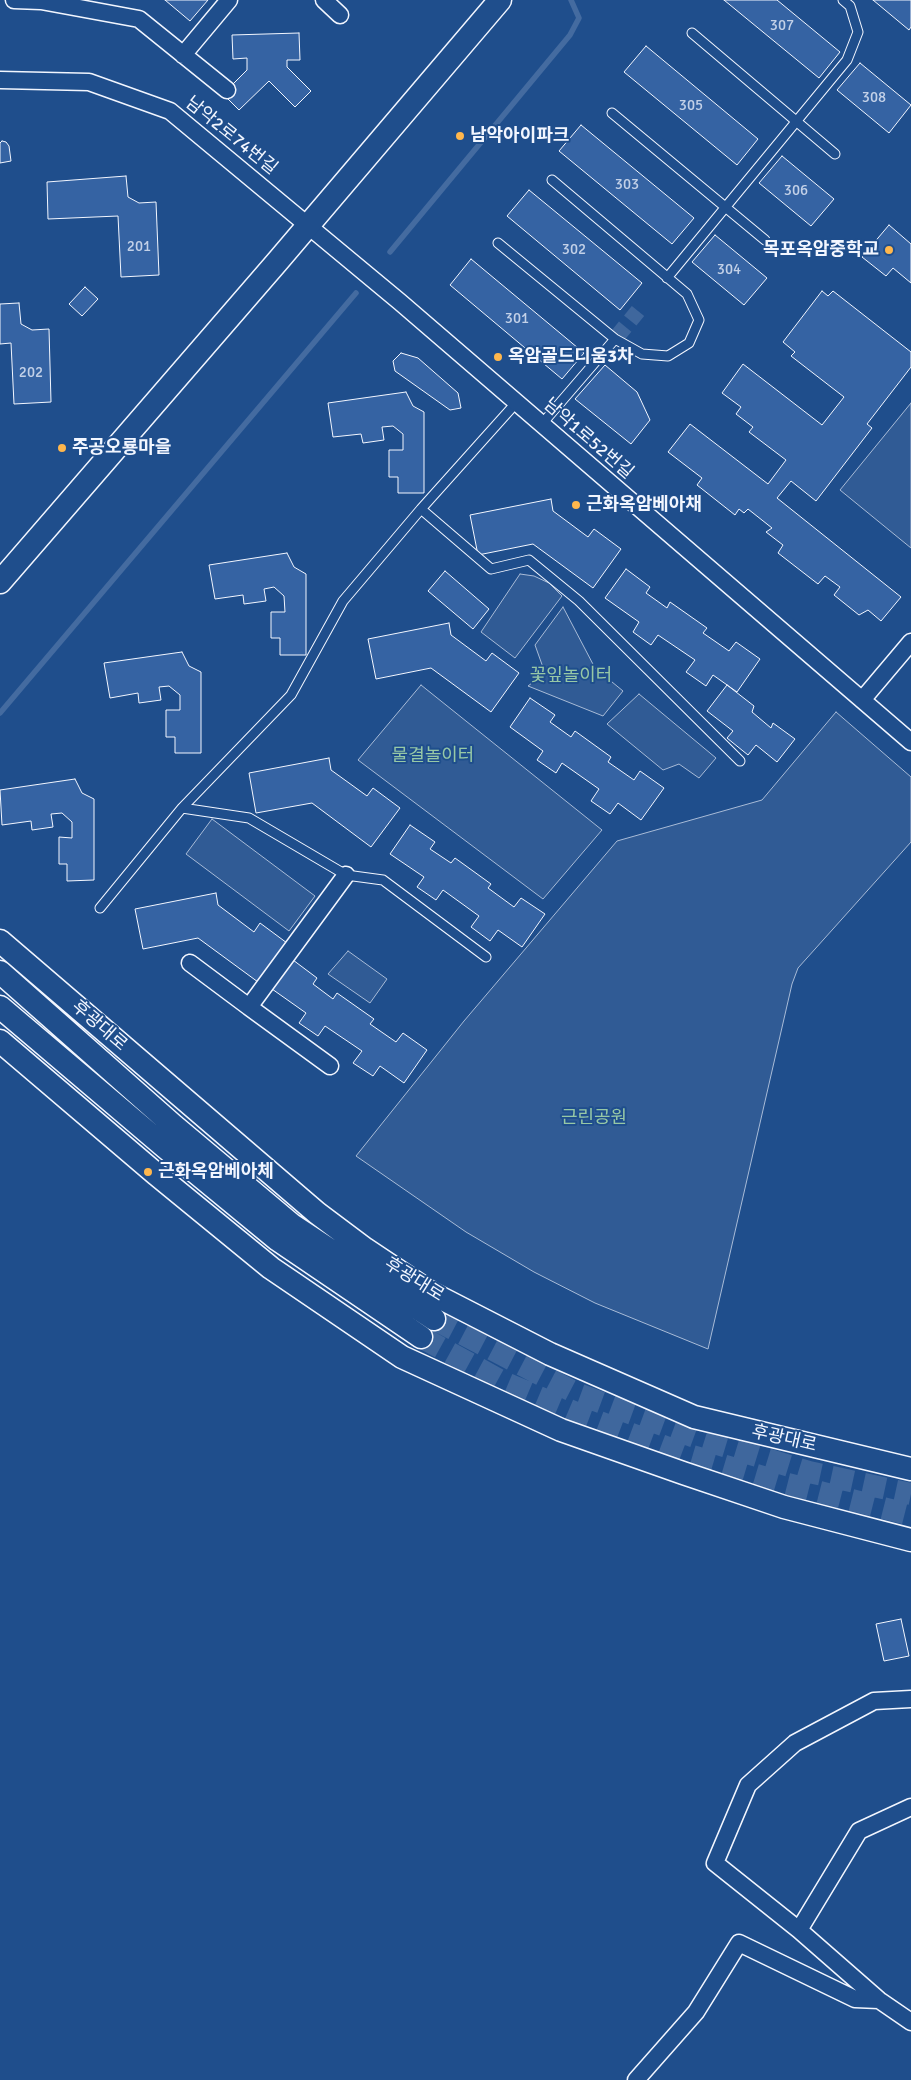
<!DOCTYPE html>
<meta charset="utf-8">
<style>
body{margin:0}
canvas{display:block;background:#1f4e8c}
</style>
<canvas width="911" height="2080"></canvas>
<script>
const ctx = document.querySelector('canvas').getContext('2d');
ctx.lineJoin = 'round';
function paint(path, color) { ctx.fillStyle = color; ctx.fill(path, 'evenodd'); }
const shape = rows => new Path2D(rows.map(r => 'M' + r).join(''));
function trace(path, color, width, dash) { ctx.strokeStyle = color; ctx.lineWidth = width; ctx.lineCap = dash ? 'butt' : 'round'; ctx.setLineDash(dash || []); ctx.stroke(path); }
function drawText(font, color, halo, rows, align = 'center') {
  ctx.font = font + ' Signika,"Noto Sans KR",sans-serif'; ctx.lineWidth = 4; ctx.setLineDash([]); ctx.textBaseline = 'middle'; ctx.strokeStyle = halo; ctx.fillStyle = color; for (const [text, x, y, turn = 0] of rows) {
    ctx.save(); ctx.translate(x, y); ctx.rotate((+turn || 0) * Math.PI / 180); ctx.textAlign = isNaN(turn) ? turn : align; if (halo) ctx.strokeText(text, 0, 0); ctx.fillText(text, 0, 0); ctx.restore();
  }
}
const built = shape([
 [911,403,911,548,840,490,911,403],
 [520,574,534,576,549,583,562,596,515,658,481,632,520,574],
 [563,607,595,668,623,691,603,716,528,686,545,673,535,645,563,607],
 [421,685,602,830,543,899,358,760,421,685],
 [639,694,716,758,699,778,679,764,663,770,607,724,639,694],
 [836,712,911,777,911,842,798,968,792,984,708,1349,595,1303,534,1272,466,1232,356,1156,464,1021,617,841,762,800,836,712],
 [212,819,315,896,289,931,186,854,212,819],
 [348,951,387,979,370,1003,328,974,348,951]
]);
paint(built, '#305b95');
trace(built, '#a8bbd7', 1);
trace(shape([
 [390,252,570,35,579,18,571,0],
 [0,713,356,293]
]), '#446ba0', 5.5);
const building = shape([
 [165,0,208,0,190,21,165,0],
 [724,0,777,0,840,52,819,78,724,0],
 [873,0,911,0,911,27,909,30,873,0],
 [299,33,300,60,287,60,287,67,311,91,295,107,269,81,239,110,223,94,247,70,247,58,233,59,232,35,299,33],
 [646,46,758,139,737,165,624,72,646,46],
 [860,63,911,105,889,133,837,90,860,63],
 [581,125,694,218,672,244,559,151,581,125],
 [2,141,6,142,9,146,11,161,0,163,0,143,2,141],
 [782,156,834,199,811,226,759,183,782,156],
 [126,176,128,197,139,203,156,202,159,275,121,277,118,216,48,219,47,182,126,176],
 [529,190,642,283,620,310,507,216,529,190],
 [889,225,911,244,911,283,893,268,886,276,862,257,889,225],
 [715,235,767,278,744,305,692,262,715,235],
 [471,259,584,353,562,379,450,285,471,259],
 [85,287,98,299,82,316,69,304,85,287],
 [822,291,828,296,833,291,911,352,911,367,867,424,872,428,816,501,791,481,777,498,901,597,881,621,868,610,859,615,834,595,840,587,825,576,818,584,778,553,783,545,766,532,772,528,748,509,744,513,739,509,735,515,697,485,702,478,668,452,690,424,768,484,786,460,749,432,753,427,736,414,741,407,722,393,743,364,822,425,844,397,791,356,795,352,783,342,822,291],
 [19,303,21,324,32,330,49,329,51,402,14,404,11,343,0,344,0,304,19,303],
 [401,353,418,358,458,393,461,408,450,410,395,371,393,361,401,353],
 [605,365,637,392,650,420,631,444,575,399,605,365],
 [406,392,413,406,424,412,424,493,398,493,398,477,389,477,389,450,403,450,403,434,393,426,382,427,384,440,363,443,361,434,333,437,328,403,406,392],
 [551,499,553,511,588,537,594,529,621,549,593,588,533,544,478,555,470,515,551,499],
 [287,553,294,567,306,574,306,655,280,655,280,638,271,638,271,612,285,612,284,596,274,587,264,589,266,601,244,604,243,595,215,599,209,565,287,553],
 [626,569,650,587,646,593,667,608,670,602,707,628,703,633,729,651,736,642,760,659,737,692,713,675,706,686,686,672,695,660,658,635,651,645,633,632,639,622,605,598,626,569],
 [445,571,489,609,473,629,428,591,445,571],
 [449,623,451,635,486,661,492,653,519,673,491,712,431,668,376,679,368,639,449,623],
 [182,652,189,666,201,672,201,753,175,753,175,737,166,737,166,710,180,710,180,695,169,686,159,687,161,700,139,703,138,693,110,698,104,663,182,652],
 [727,685,754,706,752,712,771,728,773,723,795,739,777,762,756,745,748,755,727,738,733,731,707,711,727,685],
 [530,698,555,715,550,722,571,737,575,731,611,757,608,762,634,780,640,771,664,788,641,820,618,803,610,814,591,801,599,789,562,763,556,773,537,760,543,751,510,727,530,698],
 [329,758,331,770,367,796,373,788,400,808,371,847,312,803,256,813,249,773,329,758],
 [75,779,82,793,94,799,94,880,67,881,67,864,59,864,59,837,72,838,72,822,62,813,51,814,53,827,32,830,31,821,2,825,0,790,75,779],
 [410,825,435,842,430,849,451,863,455,858,491,884,488,888,514,907,521,898,545,914,522,947,498,930,490,941,471,927,479,916,443,890,436,900,417,887,424,877,390,854,410,825],
 [216,893,218,905,254,932,260,923,287,943,258,982,198,938,143,949,135,909,216,893],
 [293,960,317,978,313,984,333,999,337,993,374,1019,370,1024,396,1042,403,1033,427,1050,404,1083,380,1066,373,1076,353,1063,362,1051,325,1026,318,1036,299,1023,306,1013,272,989,293,960],
 [901,1619,909,1656,884,1661,876,1624,901,1619]
]);
paint(building, '#3563a3');
trace(building, '#f2f6ff', 1);
trace(shape([
 [615,339,638,311]
]), '#3f679d', 16, [16, 8]);
trace(shape([
 [434,1319,578,1394,695,1437,809,1472,911,1494],
 [421,1337,503,1382,581,1415,682,1453,780,1482,911,1515]
]), '#3f679d', 22, [22, 11]);
const lane = shape([
 [692,33,835,154],
 [612,113,765,240],
 [498,243,615,339,642,354,668,356,689,343,699,320,687,294,552,180],
 [667,278,847,60,858,32,850,6,843,0],
 [541,425,615,339],
 [421,509,491,569,529,560,579,601,740,761],
 [182,808,249,818,346,875,383,880,486,957],
 [100,908,182,808,291,695,343,601,421,509,516,403]
]);
const street = shape([
 [14,0,41,1,139,19,227,90],
 [324,0,340,15],
 [183,55,229,0],
 [0,80,89,82,170,111,400,302,911,742],
 [862,700,911,642],
 [190,963,249,1007,346,875],
 [249,1007,330,1066],
 [911,1699,874,1701,795,1743,748,1785,715,1863,799,1930,879,2000,911,2022],
 [799,1930,859,1831,911,1807],
 [636,2080,696,2012,739,1943,855,1999,879,2000]
]);
const secondary = shape([
 [0,582,277,262,500,0],
 [0,941,317,1213,365,1249,431,1293,550,1354,694,1417,911,1469],
 [0,972,174,1126,292,1225,434,1319],
 [0,1007,165,1147,278,1240,421,1337],
 [0,1041,156,1174,271,1268,402,1357,561,1430,683,1473,784,1507,911,1540]
]);
trace(lane, '#f2f6ff', 11);
trace(street, '#f2f6ff', 19);
trace(secondary, '#f2f6ff', 25);
trace(lane, '#1f4e8c', 9);
trace(street, '#1f4e8c', 16);
trace(secondary, '#1f4e8c', 22);
for (const [x, y, r, color] of [
 [460,136,5,"#ffb74d"],
 [889,250,5,"#ffb74d"],
 [498,357,5,"#ffb74d"],
 [62,448,5,"#ffb74d"],
 [576,505,5,"#ffb74d"],
 [148,1172,5,"#ffb74d"]
]) { const dot = new Path2D(); dot.arc(x, y, r, 0, 2 * Math.PI); ctx.fillStyle = color; ctx.fill(dot); trace(dot, '#1f4e8c', 2); }
drawText('15px', '#c3d1e8', null, [
 ["307",782,26],
 ["308",874,98],
 ["305",691,106],
 ["303",627,185],
 ["306",796,191],
 ["201",139,247],
 ["302",574,250],
 ["304",729,270],
 ["301",517,319],
 ["202",31,373]
]);
drawText('18px', '#f2f6ff', '#1f4e8c', [
 ["남악2로74번길",231,136,39],
 ["남악1로52번길",588,439,41],
 ["후광대로",99,1026,41],
 ["후광대로",414,1280,32],
 ["후광대로",784,1439,13]
]);
drawText('bold 18px', '#f2f6ff', '#1f4e8c', [
 ["남악아이파크",470,136],
 ["목포옥암중학교",879,250,"right"],
 ["옥암골드디움3차",508,357],
 ["주공오룡마을",72,448],
 ["근화옥암베아채",586,505],
 ["근화옥암베아체",158,1172]
], 'left');
drawText('18px', '#97c8a6', '#1f4e8c', [
 ["꽃잎놀이터",571,676],
 ["물결놀이터",433,756],
 ["근린공원",594,1118]
]);
</script>
